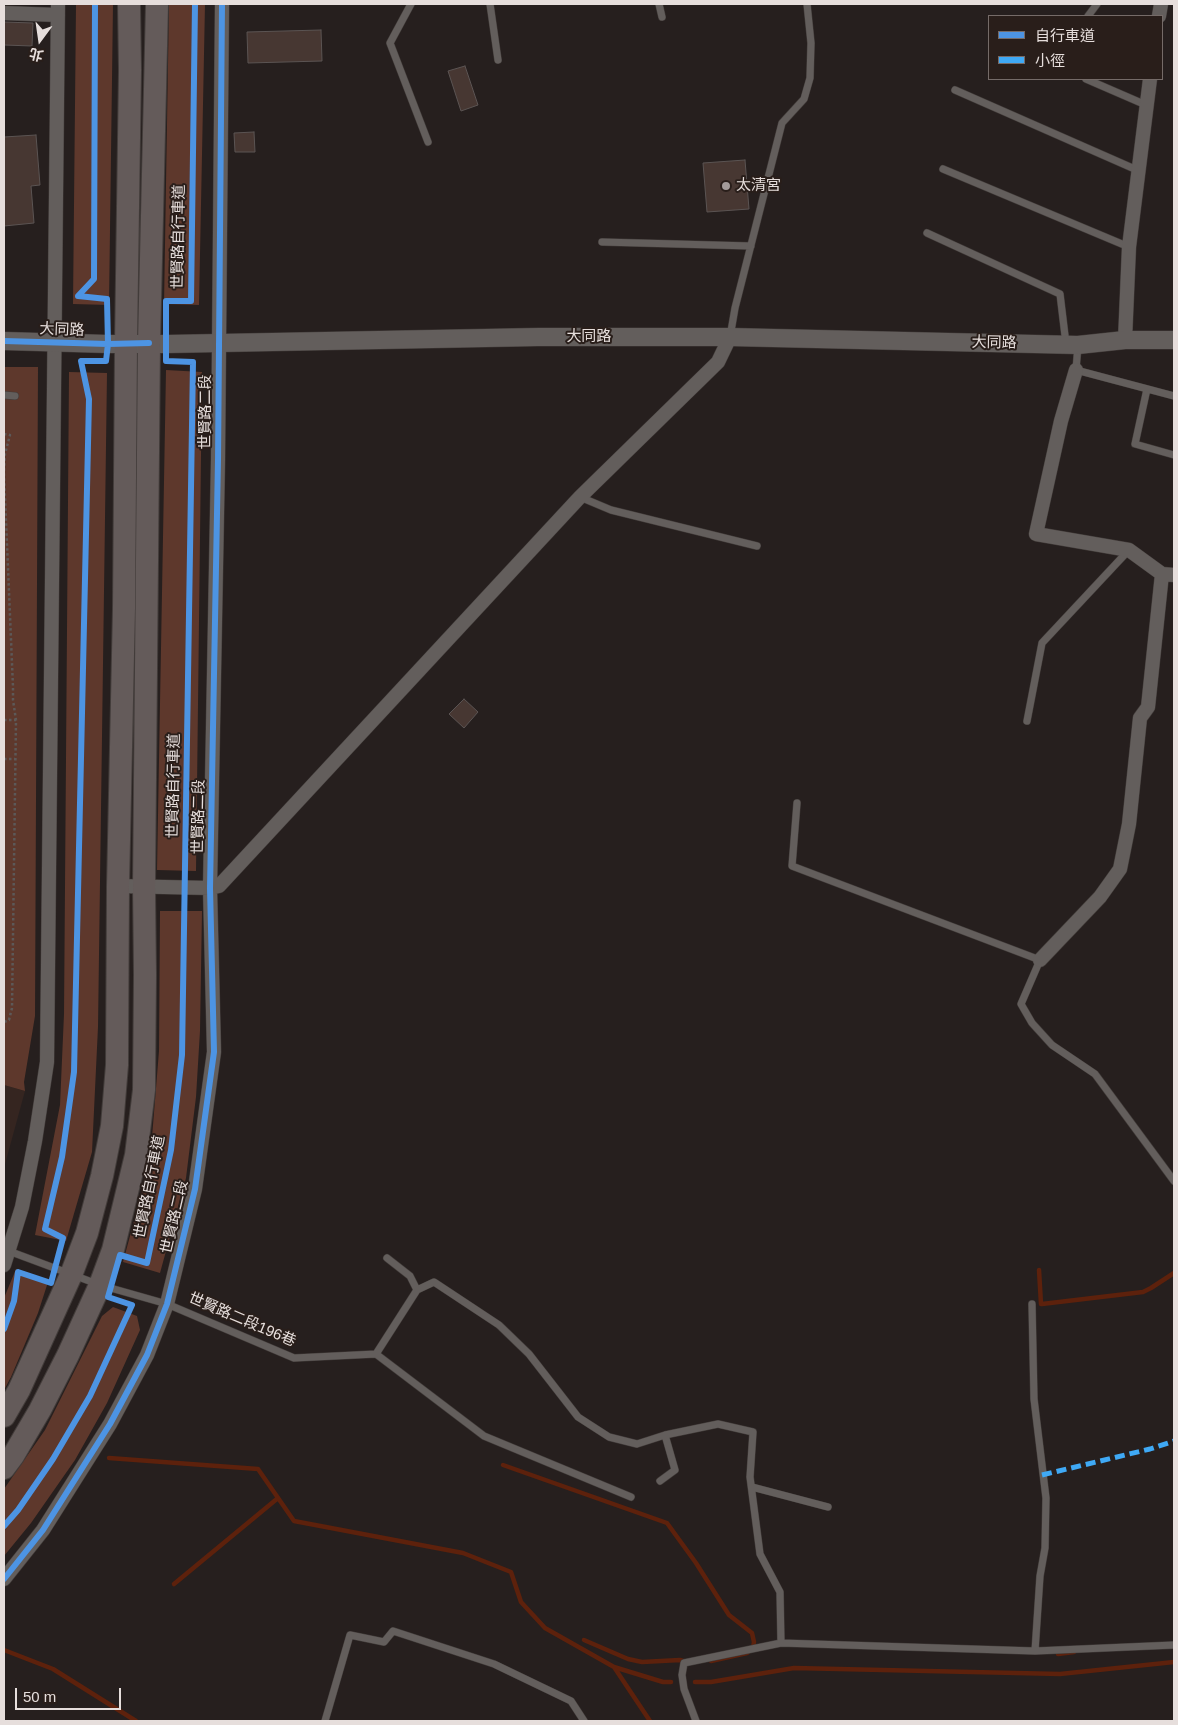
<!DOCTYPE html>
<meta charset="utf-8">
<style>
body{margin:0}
#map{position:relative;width:1178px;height:1725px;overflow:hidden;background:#261f1e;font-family:Helvetica,"Noto Sans TC",sans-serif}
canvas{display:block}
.frame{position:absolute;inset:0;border:5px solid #e6dedc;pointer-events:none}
.legend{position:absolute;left:988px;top:15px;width:175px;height:65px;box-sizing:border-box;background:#291e1a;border:1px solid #756b68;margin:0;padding:6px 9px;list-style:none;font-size:15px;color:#e6dedc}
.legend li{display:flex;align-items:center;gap:10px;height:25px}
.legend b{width:25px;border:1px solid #756b68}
.north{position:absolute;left:15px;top:15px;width:50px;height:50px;-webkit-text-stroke:4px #291e1a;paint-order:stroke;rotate:194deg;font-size:14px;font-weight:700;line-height:20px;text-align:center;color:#e6dedc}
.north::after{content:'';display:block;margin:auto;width:18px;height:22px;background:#e6dedc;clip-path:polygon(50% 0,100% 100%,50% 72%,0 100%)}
.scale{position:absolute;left:15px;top:1688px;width:106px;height:22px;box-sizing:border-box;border:2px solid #e6dedc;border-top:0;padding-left:6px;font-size:15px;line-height:18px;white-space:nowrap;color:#e6dedc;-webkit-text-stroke:4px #291e1a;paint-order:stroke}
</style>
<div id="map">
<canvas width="1178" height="1725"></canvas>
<div class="frame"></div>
<ul class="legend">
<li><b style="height:6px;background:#4d94e3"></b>自行車道</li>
<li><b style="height:6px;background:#3fa9f5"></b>小徑</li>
</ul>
<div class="north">北</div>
<div class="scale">50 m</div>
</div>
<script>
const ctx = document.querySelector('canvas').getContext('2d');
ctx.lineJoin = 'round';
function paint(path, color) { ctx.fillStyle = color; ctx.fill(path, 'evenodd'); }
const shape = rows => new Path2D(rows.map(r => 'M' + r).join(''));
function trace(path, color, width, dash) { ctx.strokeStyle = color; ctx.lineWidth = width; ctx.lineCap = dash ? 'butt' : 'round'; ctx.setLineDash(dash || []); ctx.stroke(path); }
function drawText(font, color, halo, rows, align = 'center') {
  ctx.font = font + ' Helvetica,"Noto Sans TC",sans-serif'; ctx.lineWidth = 4; ctx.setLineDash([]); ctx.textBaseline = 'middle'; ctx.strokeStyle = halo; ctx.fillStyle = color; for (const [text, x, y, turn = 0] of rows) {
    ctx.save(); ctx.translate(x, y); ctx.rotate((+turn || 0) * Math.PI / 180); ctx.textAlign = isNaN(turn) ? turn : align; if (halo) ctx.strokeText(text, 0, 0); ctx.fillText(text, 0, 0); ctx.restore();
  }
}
paint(shape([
 [4,1085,25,1091,4,1168]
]), '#352520');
paint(shape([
 [76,4,113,4,109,305,73,304],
 [169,4,205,4,199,305,164,304],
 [4,367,38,367,35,1016,24,1082,25,1091,4,1085],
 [166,370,202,372,196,871,157,870],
 [69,372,107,373,98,1027,92,1152,66,1241,35,1235,60,1105,64,1014],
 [160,911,202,911,200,1031,196,1097,186,1178,160,1273,123,1262,150,1162,159,1051],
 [16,1269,48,1282,38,1313,11,1377,4,1390,4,1298],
 [113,1307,137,1316,140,1330,107,1403,75,1460,31,1523,4,1556,4,1489,45,1430,102,1316]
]), '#5e382c');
trace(shape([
 [1039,1270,1041,1304],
 [1042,1304,1143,1292,1151,1288,1174,1273],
 [109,1458,258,1469,294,1521,463,1553,511,1572,521,1602,545,1628,614,1667,650,1721],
 [503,1465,667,1523,696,1563,729,1615,752,1633,754,1642,753,1648,747,1653,711,1661],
 [174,1584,278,1498],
 [584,1640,628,1659,642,1662,680,1660,686,1662],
 [4,1650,53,1669,136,1721],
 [1058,1654,1074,1652],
 [614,1667,663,1682,671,1682],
 [695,1682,711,1682,794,1668,1060,1674,1174,1662]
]), '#5d210c', 4.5);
const building = shape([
 [4,22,33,23,32,46,4,45,4,22],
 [321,30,322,61,248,63,247,32,321,30],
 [465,66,478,105,461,111,448,71,465,66],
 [254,132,255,152,235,152,234,133,254,132],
 [36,135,40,185,31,186,34,223,4,226,4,137,36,135],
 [745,160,749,209,707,212,703,163,745,160],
 [464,699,478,712,464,728,449,714,464,699]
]);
paint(building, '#473732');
trace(building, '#5b5453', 1);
const service = shape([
 [411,4,390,43,428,142],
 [490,4,498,60],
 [659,4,662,17],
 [1088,16,1097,4],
 [1086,79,1146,105],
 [955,90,1137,170],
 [943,169,1129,247],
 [927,233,1060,294,1066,344],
 [602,242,751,246],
 [730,337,735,308,782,123,804,99,810,78,811,43,807,4],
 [1078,345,1076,370,1174,396],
 [1147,389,1135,444,1174,455],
 [4,395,15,396],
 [580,497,611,510,757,546],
 [1027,721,1042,643,1129,550],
 [797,803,792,866,1040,960,1021,1004,1032,1023,1052,1045,1095,1074,1174,1181],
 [6,1250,100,1285,167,1304,294,1358,376,1354,417,1290,434,1282,499,1325,529,1354,578,1417,609,1437,637,1444,665,1435,718,1424,753,1432,750,1477,760,1554,780,1592,781,1643],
 [387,1258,410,1276,417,1290],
 [1032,1304,1034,1399,1046,1498,1045,1548,1040,1576,1035,1651],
 [376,1354,484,1436,631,1497],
 [660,1481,675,1470,665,1435],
 [752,1487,828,1507],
 [325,1721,350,1635,384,1642,393,1631,494,1664,571,1701,584,1721],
 [696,1721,684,1689,682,1675,684,1663,781,1643,1035,1651,1174,1645]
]);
const minor = shape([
 [4,13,58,15],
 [1159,16,1161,4],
 [1125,340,1129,247,1150,79],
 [1076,370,1061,421,1036,534,1129,550,1162,574,1174,575],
 [118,886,210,888,219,886,580,497,718,362,730,337],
 [1040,960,1100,897,1120,869,1129,824,1140,718,1148,707,1162,574],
 [4,1265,22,1207,35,1141,47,1062,58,4],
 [4,1579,43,1530,110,1424,147,1355,167,1304,195,1189,214,1052,210,888,218,460,222,4]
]);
const tertiary = shape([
 [4,341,108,344,167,344,538,337,730,337,1078,345,1125,340,1174,340]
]);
const primary = shape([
 [4,1416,19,1390,71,1275,87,1233,102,1176,112,1126,117,1065,118,886,124,608,126,344,130,70,129,4],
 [4,1468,13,1456,40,1410,68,1355,100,1285,113,1250,136,1155,144,1090,145,975,144,887,149,343,157,4]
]);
trace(service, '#423c3a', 8);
trace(minor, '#423c3a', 15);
trace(tertiary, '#423c3a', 19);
trace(primary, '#423c3a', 24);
trace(shape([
 [4,434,10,435,5,454,4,473,13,687,13,700,16,720],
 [4,720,16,720,12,1008,9,1020,4,1022],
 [4,759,15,759]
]), '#5d5958', 2.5, [2.5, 2.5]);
trace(service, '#635e5c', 7);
trace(minor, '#635e5c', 14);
trace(tertiary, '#635e5c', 18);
trace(primary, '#645b5a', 22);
trace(shape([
 [1042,1475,1150,1449,1174,1441]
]), '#3fa9f5', 5, [10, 5]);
trace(shape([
 [4,341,108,344,149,343],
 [4,1329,14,1301,18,1272,51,1283,63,1238,45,1229,62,1157,74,1072,89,399,81,361,106,361,108,344,107,299,78,296,94,279,95,4],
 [4,1526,18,1510,53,1459,90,1396,132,1305,108,1297,120,1255,147,1263,171,1150,182,1055,193,362,166,361,166,301,191,301,195,4],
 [4,1579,43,1530,110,1424,147,1355,167,1304,195,1189,214,1052,210,888,218,460,222,4]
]), '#4d94e3', 6);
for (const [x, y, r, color] of [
 [726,186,5,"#a39b9a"]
]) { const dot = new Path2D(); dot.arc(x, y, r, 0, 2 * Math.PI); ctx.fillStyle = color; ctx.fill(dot); trace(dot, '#291e1a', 2); }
drawText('15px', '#e6dedc', '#291e1a', [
 ["太清宮",736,186]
], 'left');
drawText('15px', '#e6dedc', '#291e1a', [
 ["世賢路自行車道",179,237,-89],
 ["大同路",62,330,2],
 ["大同路",589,337],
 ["大同路",994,343,1],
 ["世賢路二段",206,412,-90],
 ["世賢路自行車道",174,786,-89],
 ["世賢路二段",199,817,-89],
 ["世賢路自行車道",150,1187,-79],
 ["世賢路二段",175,1217,-77],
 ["世賢路二段196巷",242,1320,23]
]);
</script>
